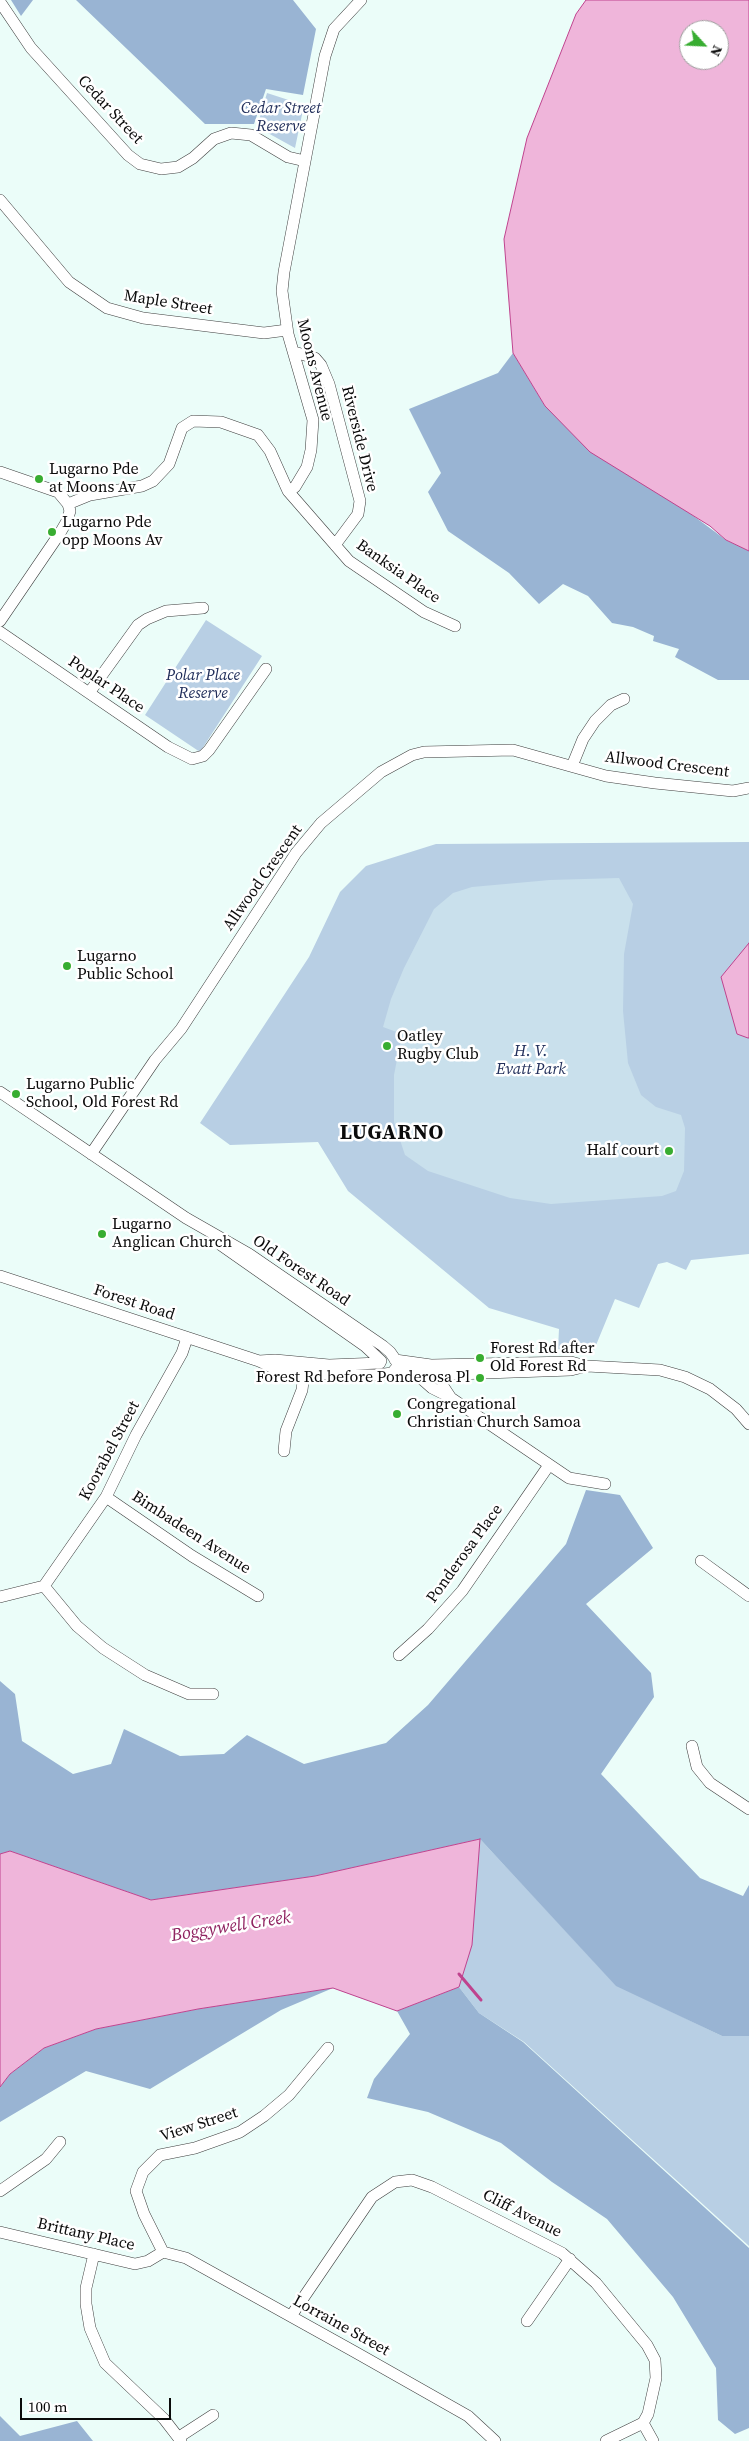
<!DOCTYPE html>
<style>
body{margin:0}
#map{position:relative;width:749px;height:2441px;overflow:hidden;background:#ebfdf9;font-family:"Source Serif 4",serif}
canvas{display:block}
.north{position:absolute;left:679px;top:20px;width:50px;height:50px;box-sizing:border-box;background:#fff;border:1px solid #9d9d9d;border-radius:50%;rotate:115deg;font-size:14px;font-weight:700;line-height:20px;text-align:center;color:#0b0b0b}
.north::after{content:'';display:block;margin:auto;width:18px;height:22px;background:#38ad31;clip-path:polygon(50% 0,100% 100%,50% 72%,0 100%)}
.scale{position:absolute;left:20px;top:2398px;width:151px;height:22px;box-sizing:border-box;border:2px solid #0b0b0b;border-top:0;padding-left:6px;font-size:15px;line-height:18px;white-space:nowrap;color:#0b0b0b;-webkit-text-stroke:4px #fff;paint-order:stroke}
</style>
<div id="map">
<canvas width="749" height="2441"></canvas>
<div class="north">N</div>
<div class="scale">100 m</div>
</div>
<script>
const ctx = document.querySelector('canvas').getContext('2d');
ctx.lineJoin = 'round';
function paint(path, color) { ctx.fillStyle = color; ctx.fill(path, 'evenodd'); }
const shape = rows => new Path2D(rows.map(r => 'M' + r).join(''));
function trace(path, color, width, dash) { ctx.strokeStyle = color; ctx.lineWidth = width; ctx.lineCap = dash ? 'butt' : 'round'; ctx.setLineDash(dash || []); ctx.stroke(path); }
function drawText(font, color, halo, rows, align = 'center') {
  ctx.font = font + ' "Source Serif 4",serif'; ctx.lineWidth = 5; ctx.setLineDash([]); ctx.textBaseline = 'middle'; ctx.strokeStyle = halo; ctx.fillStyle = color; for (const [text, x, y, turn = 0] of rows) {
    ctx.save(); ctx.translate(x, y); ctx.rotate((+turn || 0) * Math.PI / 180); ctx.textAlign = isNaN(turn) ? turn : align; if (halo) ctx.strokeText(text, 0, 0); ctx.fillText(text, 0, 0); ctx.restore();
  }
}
paint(shape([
 [267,93,304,105,295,148,257,127],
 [206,620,262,656,200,752,145,715],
 [749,842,749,1254,691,1260,686,1270,667,1262,658,1264,639,1308,615,1299,594,1350,558,1349,559,1329,489,1308,348,1191,318,1142,230,1145,200,1123,309,957,340,892,366,866,436,844],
 [480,1839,616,1985,722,2036,749,2036,749,2246,524,2042,479,2013,459,1987,397,2011,333,1988,198,2009,242,1928,0,1854,10,1851,151,1900,315,1876]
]), '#b8cfe4');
paint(shape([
 [11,0,33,0,21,16],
 [76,0,293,0,316,29,303,95,266,89,254,124,205,124],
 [513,353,545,406,726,540,749,551,749,680,718,680,675,657,679,649,653,641,654,636,633,627,612,623,588,596,563,584,539,604,509,573,448,531,428,492,441,473,409,409,498,373],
 [586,1490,620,1495,653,1548,586,1604,651,1673,654,1697,601,1774,700,1878,743,1896,749,1885,749,2036,722,2036,616,1986,480,1839,315,1876,151,1900,10,1851,0,1854,0,1681,15,1694,22,1741,73,1774,111,1764,124,1729,180,1756,224,1754,247,1735,304,1764,386,1743,428,1705,566,1544],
 [459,1987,479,2013,523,2042,749,2248,749,2428,735,2434,718,2420,716,2368,673,2297,607,2219,552,2182,501,2143,428,2112,367,2098,374,2079,410,2034,397,2011],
 [333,1988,281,2010,150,2089,86,2071,0,2122,0,2087,10,2074,44,2048,96,2029,198,2009],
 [0,2416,20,2436,77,2421,93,2441,0,2441]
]), '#99b4d3');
paint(shape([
 [619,878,633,904,624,954,623,1011,628,1063,641,1095,656,1107,681,1115,685,1128,684,1171,676,1191,662,1196,551,1204,510,1198,428,1171,405,1155,394,1122,394,1075,402,1034,383,1027,391,999,404,968,434,909,453,893,472,887,550,880]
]), '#c9e0ec');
const water = shape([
 [586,0,749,0,749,551,726,540,710,526,590,452,545,406,513,353,504,239,527,138,576,14,586,0],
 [689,30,719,30,719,60,689,60,689,30],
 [749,943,749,1038,748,1038,737,1034,721,977,749,943],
 [480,1839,472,1945,459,1987,397,2011,333,1988,198,2009,96,2029,44,2048,10,2074,0,2087,0,1854,10,1851,151,1900,315,1876,480,1839]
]);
paint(water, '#efb5da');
trace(water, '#bf438e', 1);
trace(shape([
 [459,1974,481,2000]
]), '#bf438e', 3);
const minor = shape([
 [0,2,31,48,128,155,140,164,161,169,178,167,193,158,214,139,231,133,251,135,288,157,305,161],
 [0,200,69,282,107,308,143,318,264,333,287,330],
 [294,352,315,358,321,365,329,384,360,501,358,514,335,545],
 [0,472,58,492,68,504,70,511,67,521,60,533,0,621],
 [288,491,349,561,424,612,455,626],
 [68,504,90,495,142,486,153,481,169,464,182,428,193,421,221,422,258,435,270,451,288,491,295,487,307,467,311,450,313,420,288,334,282,291,284,272,325,56,334,29,361,0],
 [0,632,168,747,192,759,203,756,209,750,266,669],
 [89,693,138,625,147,619,166,611,203,608],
 [572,766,583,739,595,721,611,705,624,699],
 [0,1092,186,1218,249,1254,383,1346,390,1352,397,1362,397,1367,392,1373,377,1375,338,1375,276,1369,259,1361,0,1276],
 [91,1154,155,1060,181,1029,296,853,321,823,381,772,412,755,424,752,513,750,606,776,655,783,733,791,749,788],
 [221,1245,365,1346,381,1361],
 [395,1360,431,1365,571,1362,586,1366],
 [259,1361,275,1360,329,1365,380,1363],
 [442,1365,443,1386,451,1398,569,1478,605,1484],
 [396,1370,428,1375,571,1370,587,1366,660,1370,685,1377,710,1389,736,1409,749,1424],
 [415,1373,432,1388,450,1397],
 [284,1451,286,1431,302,1390,304,1373],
 [106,1497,192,1556,258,1596],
 [701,1561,749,1596],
 [44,1586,77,1626,103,1648,145,1675,189,1694,213,1694],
 [0,1597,44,1586,106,1497,136,1435,182,1353,187,1338],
 [399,1655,428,1629,462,1591,549,1465],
 [692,1746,697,1767,710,1783,749,1809],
 [0,2191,46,2159,60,2142],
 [0,2232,135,2264,148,2261,163,2252],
 [163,2252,186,2258,355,2352,468,2416,495,2441],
 [163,2252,144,2214,136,2191,143,2172,160,2155,195,2148,240,2132,264,2116,289,2095,328,2048],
 [94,2254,86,2288,86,2304,90,2328,105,2363,164,2419,181,2441],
 [291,2316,372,2197,395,2182,412,2180,432,2187,562,2253,596,2283,647,2345,655,2360,656,2378,648,2414,643,2423,606,2441],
 [527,2321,570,2259],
 [643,2423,653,2441],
 [179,2437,213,2415]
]);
trace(minor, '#3e3e3e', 12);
trace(minor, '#fff', 11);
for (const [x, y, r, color] of [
 [39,479,5,"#38ad31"],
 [52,532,5,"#38ad31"],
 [67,966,5,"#38ad31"],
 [387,1046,5,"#38ad31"],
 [16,1094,5,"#38ad31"],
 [669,1151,5,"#38ad31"],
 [102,1234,5,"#38ad31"],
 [480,1358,5,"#38ad31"],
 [480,1378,5,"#38ad31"],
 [397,1414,5,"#38ad31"]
]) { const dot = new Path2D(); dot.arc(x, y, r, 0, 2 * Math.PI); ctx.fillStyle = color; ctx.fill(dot); trace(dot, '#fff', 2); }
drawText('italic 16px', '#222f5b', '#fff', [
 ["Cedar Street",281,109],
 ["Reserve",281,127],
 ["Polar Place",203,676],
 ["Reserve",203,694],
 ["H. V.",531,1052],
 ["Evatt Park",531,1070]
]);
drawText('16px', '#0b0b0b', '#fff', [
 ["Cedar Street",110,110,47],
 ["Maple Street",168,303,9],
 ["Moons Avenue",314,370,76],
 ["Riverside Drive",359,439,76],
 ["Banksia Place",398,572,35],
 ["Poplar Place",106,685,34],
 ["Allwood Crescent",667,765,7],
 ["Allwood Crescent",263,878,-55],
 ["Old Forest Road",301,1271,34],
 ["Forest Road",134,1303,18],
 ["Koorabel Street",110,1451,-62],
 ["Bimbadeen Avenue",191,1533,33],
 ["Ponderosa Place",465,1554,-54],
 ["View Street",199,2125,-18],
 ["Cliff Avenue",522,2214,27],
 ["Brittany Place",86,2235,13],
 ["Lorraine Street",341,2326,29]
]);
drawText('16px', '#0b0b0b', '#fff', [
 ["Lugarno Pde",49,470],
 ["at Moons Av",49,488],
 ["Lugarno Pde",62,523],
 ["opp Moons Av",62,541],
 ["Lugarno",77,957],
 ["Public School",77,975],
 ["Oatley",397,1037],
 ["Rugby Club",397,1055],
 ["Lugarno Public",26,1085],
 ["School, Old Forest Rd",26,1103],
 ["Half court",659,1151,"right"],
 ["Lugarno",112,1225],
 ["Anglican Church",112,1243],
 ["Forest Rd after",490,1349],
 ["Old Forest Rd",490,1367],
 ["Forest Rd before Ponderosa Pl",470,1378,"right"],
 ["Congregational",407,1405],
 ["Christian Church Samoa",407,1423]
], 'left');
drawText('italic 18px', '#8f2260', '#fff', [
 ["Boggywell Creek",231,1927,-9]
]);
ctx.letterSpacing = '1px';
drawText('bold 21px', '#0b0b0b', '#fff', [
 ["LUGARNO",392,1134]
]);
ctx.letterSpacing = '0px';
</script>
